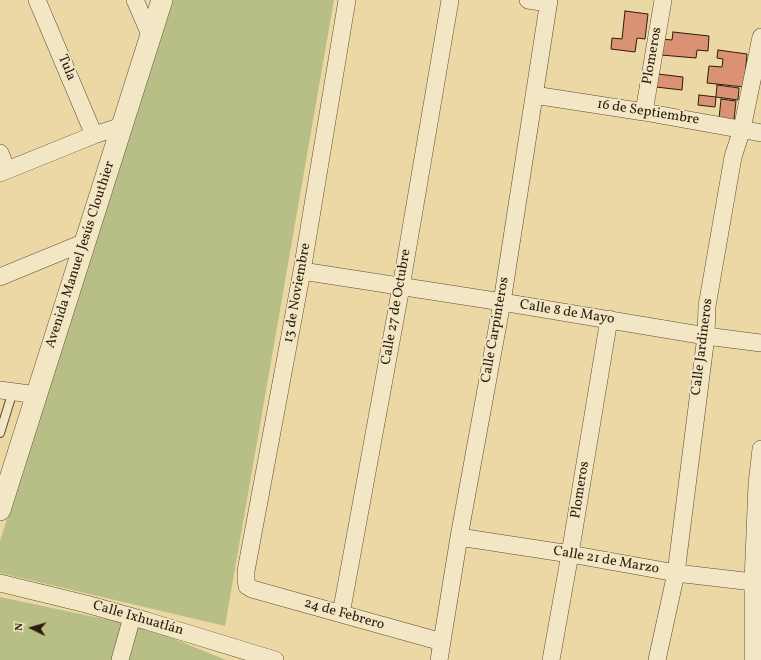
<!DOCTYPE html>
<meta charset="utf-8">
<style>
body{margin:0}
#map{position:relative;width:761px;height:660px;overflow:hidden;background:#ebd8a5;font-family:Vollkorn,serif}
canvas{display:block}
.north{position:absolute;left:12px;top:608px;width:40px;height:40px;-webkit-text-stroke:3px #f2e6c4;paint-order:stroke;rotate:275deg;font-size:11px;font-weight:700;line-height:16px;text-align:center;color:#2b1c0e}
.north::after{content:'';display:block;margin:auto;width:14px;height:18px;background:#2b1c0e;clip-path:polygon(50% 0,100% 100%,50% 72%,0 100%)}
</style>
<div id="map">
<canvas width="761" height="660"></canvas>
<div class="north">N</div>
</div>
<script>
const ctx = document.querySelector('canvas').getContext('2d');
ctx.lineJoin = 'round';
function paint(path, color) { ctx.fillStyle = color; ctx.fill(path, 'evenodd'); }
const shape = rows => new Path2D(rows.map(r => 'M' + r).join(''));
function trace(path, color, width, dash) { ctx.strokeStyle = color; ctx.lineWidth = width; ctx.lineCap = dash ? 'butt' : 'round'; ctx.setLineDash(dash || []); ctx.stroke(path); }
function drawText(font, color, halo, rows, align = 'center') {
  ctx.font = font + ' Vollkorn,serif'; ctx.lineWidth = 3.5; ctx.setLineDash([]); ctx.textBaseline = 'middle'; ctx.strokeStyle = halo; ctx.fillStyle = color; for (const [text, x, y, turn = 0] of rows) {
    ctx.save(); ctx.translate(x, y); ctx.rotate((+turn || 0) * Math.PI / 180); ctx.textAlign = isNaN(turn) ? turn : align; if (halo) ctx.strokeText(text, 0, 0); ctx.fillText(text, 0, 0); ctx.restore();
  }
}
paint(shape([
 [173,0,334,0,225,626,0,573,0,541],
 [0,597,147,628,226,660,0,660]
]), '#b7bf86');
const building = shape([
 [625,11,648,14,645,39,637,38,635,52,611,49,612,38,622,39,625,11],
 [673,32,709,36,708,51,697,50,696,58,661,55,662,39,672,40,673,32],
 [718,50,747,54,744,87,707,83,709,66,722,67,723,59,717,58,718,50],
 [658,74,683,77,682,90,656,87,658,74],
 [717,85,739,88,738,100,716,97,717,85],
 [699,95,716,97,715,107,698,105,699,95],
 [721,99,736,101,734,120,719,119,721,99]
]);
paint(building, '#db9173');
trace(building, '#2b1c0e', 1);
const service = shape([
 [0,433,13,391]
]);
const minor = shape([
 [37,0,94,135],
 [135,0,151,37],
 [347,0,302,271,246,571,246,579,247,586,252,589,442,642],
 [528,0,548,3],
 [534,95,644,112,761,133],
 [644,112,663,0],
 [0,153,7,170],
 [0,173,94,135,122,126],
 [302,271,502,302,706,336,761,343],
 [0,277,85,242],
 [0,390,37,395],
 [459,537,570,554,676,573,753,582],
 [0,583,86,604,147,621,275,660],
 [341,614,401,287,450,0],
 [120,660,132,617],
 [439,660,459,537,502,302,549,0],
 [551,660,570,554,609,319],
 [657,660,676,573,706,336,707,306,733,157,742,129,761,37],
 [753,660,753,582,757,484,761,449]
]);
const tertiary = shape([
 [0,510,162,0]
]);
trace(service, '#5b4b34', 10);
trace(minor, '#5b4b34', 18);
trace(tertiary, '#5b4b34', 22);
trace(service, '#f2e6c4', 8);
trace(minor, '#f2e6c4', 17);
trace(tertiary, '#f2e6c4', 21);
drawText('14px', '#2b1c0e', '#f2e6c4', [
 ["Plomeros",653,56,-80],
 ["Tula",66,68,67],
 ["16 de Septiembre",648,113,9],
 ["Avenida Manuel Jesús Clouthier",81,255,-72],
 ["13 de Noviembre",298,293,-80],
 ["Calle 27 de Octubre",397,307,-80],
 ["Calle 8 de Mayo",567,313,9],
 ["Calle Carpinteros",496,330,-80],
 ["Calle Jardineros",703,347,-83],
 ["Plomeros",581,490,-81],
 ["Calle 21 de Marzo",606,561,10],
 ["24 de Febrero",344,615,16],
 ["Calle Ixhuatlán",138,619,16]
]);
</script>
